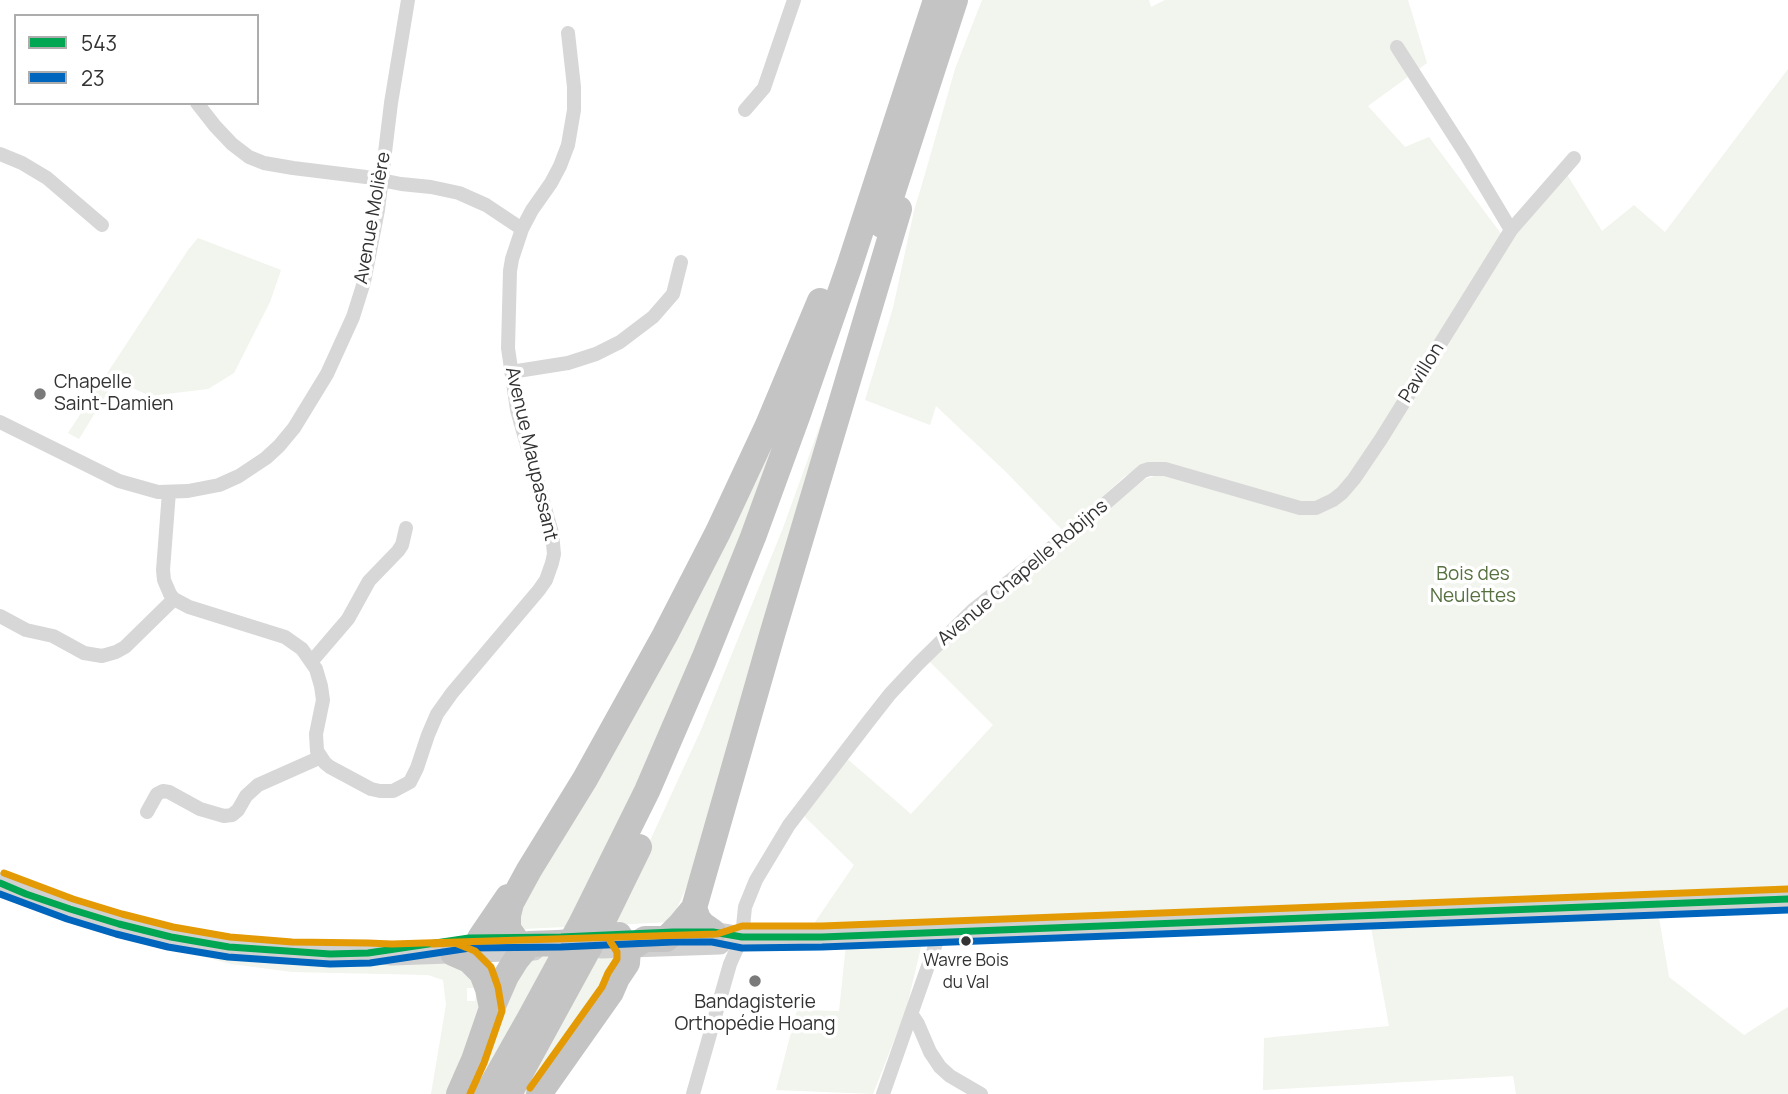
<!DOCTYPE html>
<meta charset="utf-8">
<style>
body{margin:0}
#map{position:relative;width:1788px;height:1094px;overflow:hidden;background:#fff;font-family:Manrope,sans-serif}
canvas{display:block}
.legend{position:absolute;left:14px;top:14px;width:245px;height:91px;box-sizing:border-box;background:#fff;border:2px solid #adadad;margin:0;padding:9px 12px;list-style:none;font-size:21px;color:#333}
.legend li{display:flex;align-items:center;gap:14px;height:35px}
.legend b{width:35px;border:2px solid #adadad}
</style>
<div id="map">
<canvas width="1788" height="1094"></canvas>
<ul class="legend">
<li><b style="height:9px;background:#00a651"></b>543</li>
<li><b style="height:9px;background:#0065bd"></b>23</li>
</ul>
</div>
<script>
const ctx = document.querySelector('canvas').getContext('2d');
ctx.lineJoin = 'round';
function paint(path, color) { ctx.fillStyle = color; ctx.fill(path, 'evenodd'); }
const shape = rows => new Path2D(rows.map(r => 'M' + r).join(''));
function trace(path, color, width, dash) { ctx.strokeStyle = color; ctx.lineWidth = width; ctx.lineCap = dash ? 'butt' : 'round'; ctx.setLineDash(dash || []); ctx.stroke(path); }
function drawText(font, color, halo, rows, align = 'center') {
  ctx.font = font + ' Manrope,sans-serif'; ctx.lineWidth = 7; ctx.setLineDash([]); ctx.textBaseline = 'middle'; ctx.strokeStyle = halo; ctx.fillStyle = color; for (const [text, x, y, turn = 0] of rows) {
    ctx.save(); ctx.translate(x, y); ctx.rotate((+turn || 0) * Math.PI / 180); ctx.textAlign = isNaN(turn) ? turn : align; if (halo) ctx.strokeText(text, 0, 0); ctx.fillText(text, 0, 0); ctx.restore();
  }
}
paint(shape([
 [982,0,1149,0,1151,7,1165,0,1408,0,1427,63,1368,106,1405,147,1429,137,1508,243,1566,173,1602,231,1634,205,1665,232,1788,69,1788,891,811,928,854,865,801,813,845,757,911,814,993,725,929,661,1015,585,1145,479,1158,475,1146,463,1124,477,1064,532,1006,472,936,406,930,425,865,400,893,308,914,211,925,174,955,69],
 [198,238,281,270,270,302,234,373,208,389,150,396,115,380,79,439,68,433,188,250],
 [872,281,704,847,671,922,612,925,622,953,529,1094,519,1094,625,895,701,730,783,528],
 [821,323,749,519,724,584,698,650,640,781,578,912,523,1018,479,1094,465,1094,518,968,522,963,538,956,552,955,566,927,522,929,516,922,514,913,517,904,563,830,676,632,777,426,814,334],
 [0,890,68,916,368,960,465,964,475,988,467,988,467,1001,475,1001,476,996,484,996,448,1094,431,1094,446,1005,443,980,428,975,292,972,231,964,56,918,0,897],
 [1658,912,1669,977,1744,1035,1788,1007,1788,1094,1516,1094,1513,1076,1263,1090,1264,1038,1389,1026,1370,922],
 [922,943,906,1010,873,1094,776,1090,797,1010,839,1011,846,945]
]), '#f1f5ed');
trace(shape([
 [1397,47,1465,153,1511,230],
 [745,110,764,88,794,0],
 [0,154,22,163,47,178,102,225],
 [522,229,532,210,551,183,560,166,568,145,574,110,574,87,568,33],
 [511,372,568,363,596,354,620,342,653,317,673,294,681,262],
 [0,422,119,481,158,492,188,491,219,485,239,476,266,458,279,446,294,428,327,374,353,317,364,282,378,210,391,103,408,0],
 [169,492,163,570,164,580,170,594,174,599,189,607,285,637,302,649,316,669,321,686,323,700,316,734,317,751,325,763,330,767,371,789,380,791,393,791,410,782,417,768,428,735,437,714,452,693,539,590,546,580,552,563,554,554,552,533,517,410,508,348,510,271,512,259,522,229,486,205,459,193,431,187,401,184,366,177,293,168,264,163,249,157,232,144,215,126,197,103],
 [0,616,26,630,53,636,84,653,102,656,116,652,125,647,174,599],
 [312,661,348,619,369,581,398,551,402,545,406,528],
 [147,812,157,794,163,791,169,792,200,809,224,816,232,815,238,810,246,796,258,785,321,757],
 [912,1015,918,1024,930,1052,940,1067,950,1076,981,1094],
 [693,1094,730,964,742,937,745,907,756,880,789,825,868,722,890,694,918,664,973,610,1084,522,1143,471,1149,469,1165,469,1300,508,1316,508,1333,500,1342,493,1354,479,1381,439,1511,230,1574,158],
 [883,1094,940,932]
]), '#d7d7d7', 14);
trace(shape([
 [0,883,26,894,119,924,171,937,229,947,292,952,368,953,392,955,534,950],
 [699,932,713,932,742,937,822,937,1788,899],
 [601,948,720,944]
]), '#d0d0d0', 21);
trace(shape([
 [882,225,955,0],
 [694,908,698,919,703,925,713,932],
 [480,938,508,897],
 [634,946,645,939,666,939,680,925,694,908,772,635,899,209],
 [524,951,508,929,508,915,511,903,529,870,585,779,665,635,718,532,768,425,820,301],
 [453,953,469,960,482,973,488,989,492,1008],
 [459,1094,474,1060,492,1008,506,976,516,960,529,944,558,943],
 [487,1094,530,1018,581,924,647,791,704,659,753,537,798,414,849,267,936,0],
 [509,1094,597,933,639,847],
 [539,1094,611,992,617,978,627,963,628,949,619,935]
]), '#c4c4c4', 26);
trace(shape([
 [558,943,571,942,592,936]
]), '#c4c4c4', 26);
trace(shape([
 [0,883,26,894,70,909,119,924,171,937,229,947,330,954,368,953,469,938,561,937,673,932,713,932,742,937,822,937,1788,899]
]), '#00a651', 7);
trace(shape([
 [0,894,67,919,116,934,168,947,228,957,330,964,370,963,470,948,561,947,673,942,712,942,742,948,822,947,1788,910]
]), '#0065bd', 7);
trace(shape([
 [4,873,73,899,122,914,173,927,230,937,292,942,368,943,392,944,717,934,742,926,822,926,1788,889],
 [433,944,455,943,475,951,491,967,498,987,502,1011,484,1063,470,1094],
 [530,1088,602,987,608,973,617,959,617,952,610,941]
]), '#e39a05', 7);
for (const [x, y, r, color] of [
 [40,394,7,"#7a7a7a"],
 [966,941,6,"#333"],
 [755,981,7,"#7a7a7a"]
]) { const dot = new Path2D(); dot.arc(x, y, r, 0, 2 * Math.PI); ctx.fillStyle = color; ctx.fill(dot); trace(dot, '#fff', 2.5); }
drawText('17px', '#333', '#fff', [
 ["Wavre Bois",966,961],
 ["du Val",966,983]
]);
drawText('19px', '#333', '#fff', [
 ["Avenue Molière",373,218,-80],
 ["Pavillon",1422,373,-58],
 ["Avenue Maupassant",531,454,77],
 ["Avenue Chapelle Robijns",1023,573,-40]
]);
drawText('19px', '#333', '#fff', [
 ["Chapelle",54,383],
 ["Saint-Damien",54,405],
 ["Bandagisterie",755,1003,"center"],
 ["Orthopédie Hoang",755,1025,"center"]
], 'left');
drawText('19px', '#56703f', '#fff', [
 ["Bois des",1473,575],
 ["Neulettes",1473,597]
]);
</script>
